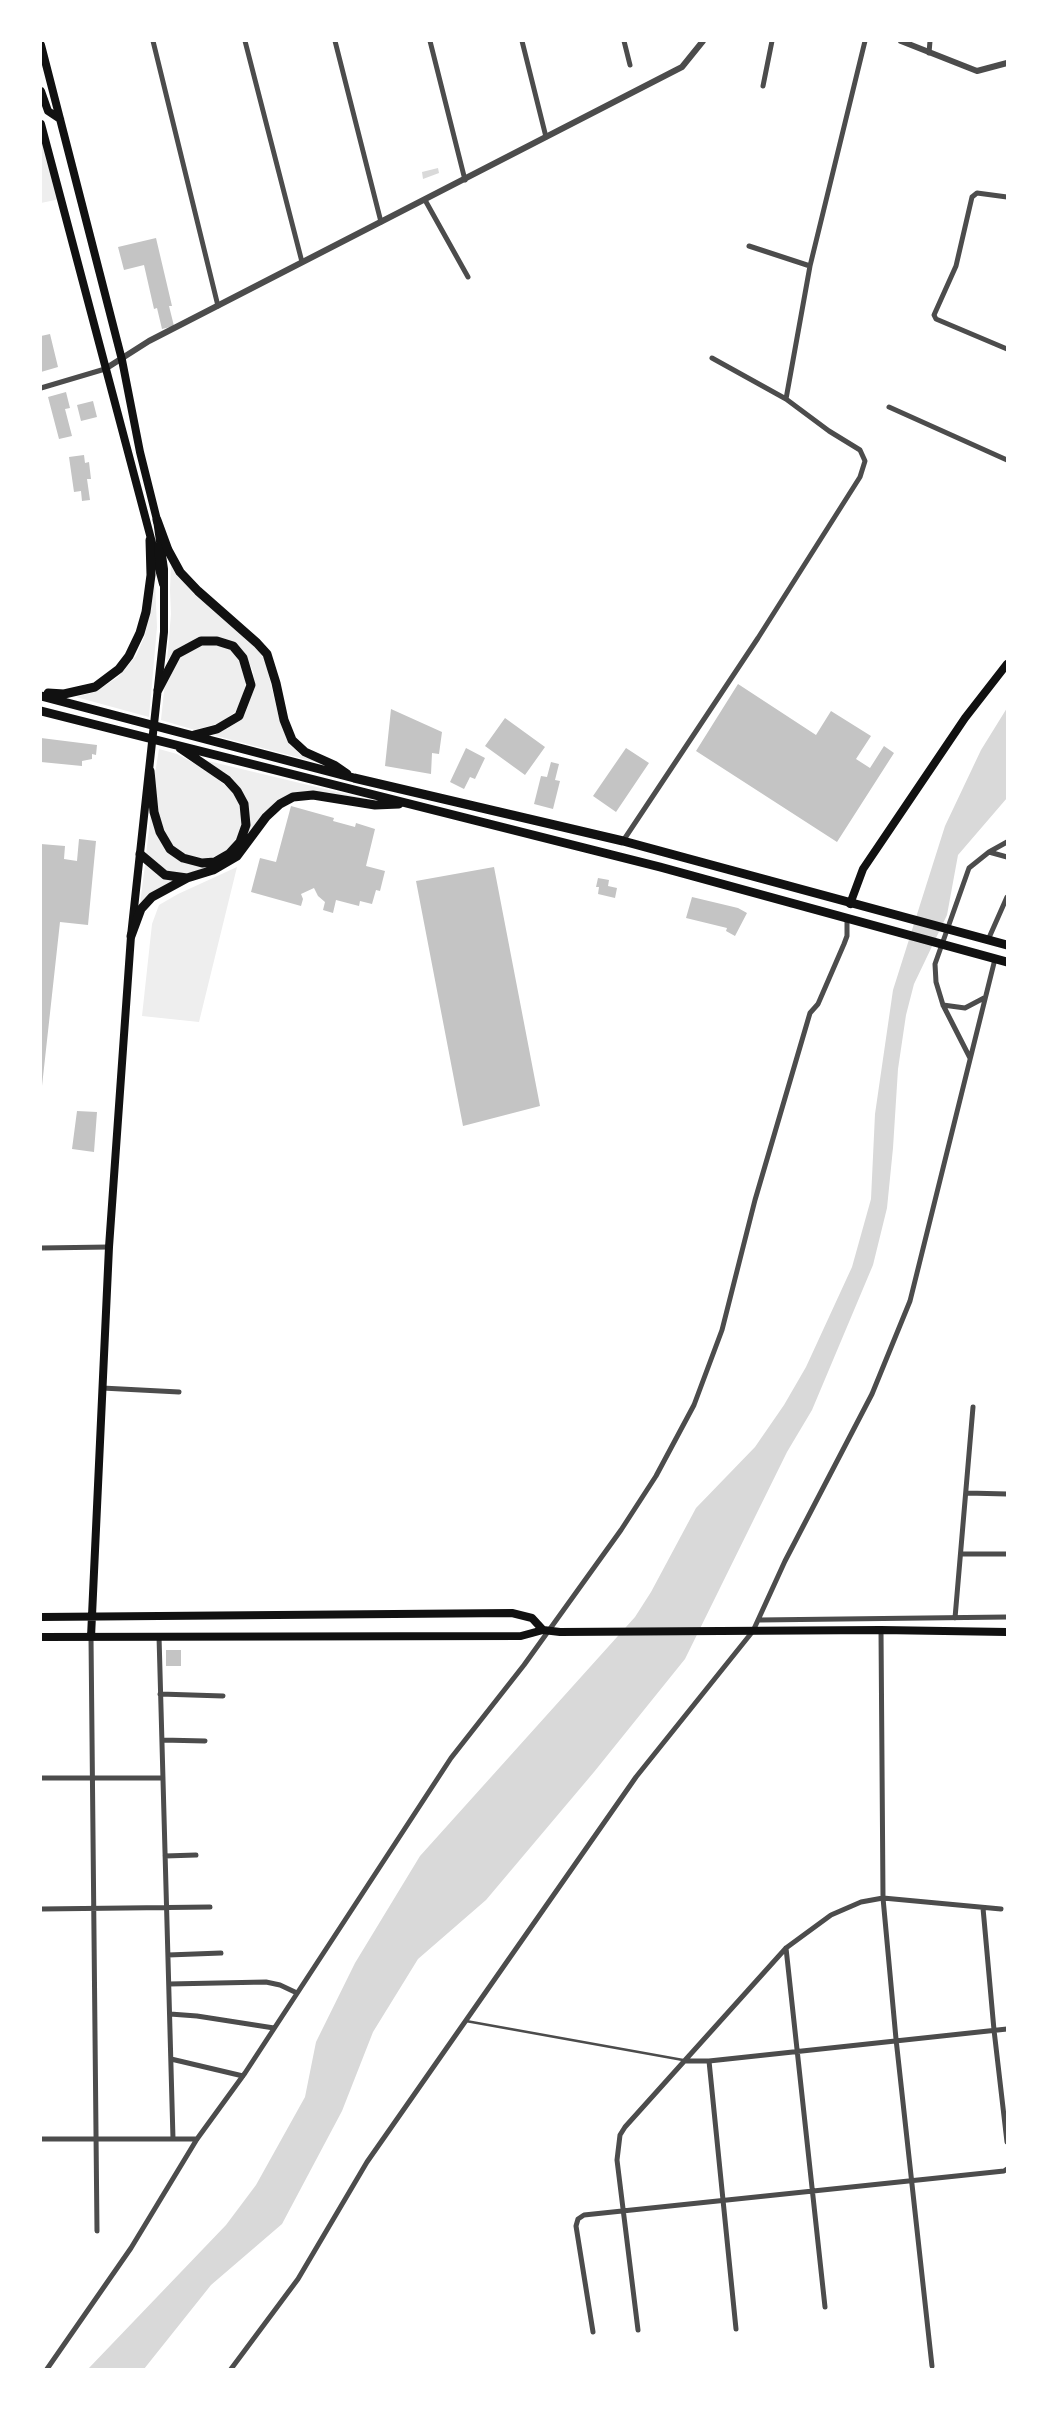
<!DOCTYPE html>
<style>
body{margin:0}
#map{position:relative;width:1048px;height:2410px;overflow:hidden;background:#fff;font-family:"Nunito Sans",sans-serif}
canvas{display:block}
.frame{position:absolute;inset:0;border:42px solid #fff;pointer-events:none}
</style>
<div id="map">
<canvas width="1048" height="2410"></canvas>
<div class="frame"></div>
</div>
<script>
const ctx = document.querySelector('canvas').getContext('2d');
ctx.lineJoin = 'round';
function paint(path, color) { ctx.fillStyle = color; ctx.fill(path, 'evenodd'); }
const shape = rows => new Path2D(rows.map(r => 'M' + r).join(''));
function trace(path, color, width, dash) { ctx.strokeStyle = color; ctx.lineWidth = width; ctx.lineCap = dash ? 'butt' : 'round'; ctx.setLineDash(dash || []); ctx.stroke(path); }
paint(shape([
 [41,125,60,199,41,203],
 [171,565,194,594,254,645,265,660,280,722,291,746,301,755,323,764,213,735,241,719,245,714,255,687,253,671,245,654,198,639,174,651,167,661,171,614,170,590],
 [155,582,157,627,149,717,76,697,95,692,118,677,136,656,145,635],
 [202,645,215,645,230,649,239,661,246,682,242,700,235,712,220,723,195,730,161,720,165,682,180,657],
 [159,749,177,754,208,771,235,794,240,805,242,824,237,839,227,851,208,859,198,858,183,853,173,847,163,829,158,811,154,780],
 [204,760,308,785,367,799,313,791,290,794,245,841,250,824,247,801,240,788,226,774],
 [151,812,164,847,214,865,186,874,167,871,146,855],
 [145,865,164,879,176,880,140,904],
 [237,867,199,1022,142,1016,152,924,159,905,178,894]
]), '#eee');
paint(shape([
 [438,168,439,173,423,179,422,172],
 [1007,708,1007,798,958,855,947,915,914,984,906,1015,898,1069,893,1148,887,1208,873,1265,812,1410,787,1452,685,1659,594,1772,486,1900,418,1959,373,2032,342,2111,282,2224,211,2285,144,2369,88,2369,226,2225,256,2185,305,2097,316,2042,355,1963,420,1856,635,1617,651,1592,696,1508,755,1447,784,1405,806,1367,852,1267,871,1199,875,1114,893,990,945,826,981,750]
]), '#d9d9d9');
paint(shape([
 [156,238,172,306,169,306,174,326,162,329,157,308,154,309,144,265,124,270,118,247],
 [50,334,58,367,41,372,41,336],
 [66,392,70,408,65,409,72,436,59,439,48,397],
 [93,401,97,417,81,421,77,405],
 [84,455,85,463,89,462,91,479,87,479,90,500,82,501,81,491,74,492,69,457],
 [738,684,816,735,831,711,871,736,856,759,870,768,884,746,894,753,837,842,696,751],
 [391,709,442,732,439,754,432,753,431,774,385,766],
 [505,718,545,747,525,775,485,746],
 [41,738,97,745,96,755,92,754,92,759,82,761,82,766,41,762],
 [466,748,485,758,475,779,470,777,464,789,450,782],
 [626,748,649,763,616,812,593,796],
 [551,762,559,764,555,780,560,781,553,809,534,804,541,776,547,777],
 [291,806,334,818,333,821,355,827,356,823,375,829,366,866,385,871,380,891,376,890,372,904,360,901,359,906,336,900,333,913,323,910,325,902,318,896,314,888,301,894,303,899,301,906,251,892,260,858,276,862],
 [79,839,96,841,88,925,60,922,41,1095,41,844,65,846,64,859,77,861],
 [494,867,540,1106,463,1126,416,881],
 [598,878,609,880,608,886,617,888,615,898,598,894,599,887,596,887],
 [692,897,738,908,747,913,735,936,726,931,727,928,686,918],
 [77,1111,97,1112,94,1152,72,1149],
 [166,1650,181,1650,181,1666,166,1666]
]), '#c4c4c4');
trace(shape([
 [466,2021,683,2060]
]), '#4c4c4c', 2.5);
trace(shape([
 [153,41,218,306],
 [245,41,302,262],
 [335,41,381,222],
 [430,41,465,180],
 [522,41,546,137],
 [624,41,630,65],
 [929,53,930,41],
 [763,86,772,41],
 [1007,197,977,193,972,197,956,266,934,315,936,319,1007,349],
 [425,200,468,277],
 [749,246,810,266],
 [41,388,105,369],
 [786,399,810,266,865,41],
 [889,407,1007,460],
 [623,841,758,638,860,477,865,461,860,450,829,431,786,399,712,358],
 [989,852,1007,857],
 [988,940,1007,897],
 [943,1005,965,1008,984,998],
 [970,1058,943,1005,936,982,935,964,969,868,989,852,1007,842],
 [41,1248,109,1247],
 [102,1388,179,1392],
 [967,1493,1007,1494],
 [962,1554,1007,1554],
 [955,1618,973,1407],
 [759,1620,1007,1617],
 [881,1630,883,1898,896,2039,932,2366],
 [159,1636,173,2139],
 [91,1637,97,2231],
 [160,1694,223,1696],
 [162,1740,205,1741],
 [41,1778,163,1778],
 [165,1856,196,1855],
 [983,1908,994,2030,1007,2142],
 [41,1909,210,1907],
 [786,1948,825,2307],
 [168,1955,221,1953],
 [169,1984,266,1982,280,1985,297,1993],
 [170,2014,197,2016,274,2028],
 [171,2059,243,2076],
 [684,2061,709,2061,1007,2029],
 [709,2061,736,2329],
 [41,2139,197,2139],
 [638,2330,617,2160,620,2135,625,2127,786,1948,831,1915,861,1902,883,1898,1001,1909],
 [593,2332,576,2226,578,2219,584,2215,1004,2171,1007,2169],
 [47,2369,131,2248,197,2139,245,2073,451,1758,524,1665,621,1530,656,1476,694,1405,722,1330,755,1200,810,1013,818,1004,844,944,847,936,847,920],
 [231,2369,298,2279,367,2162,636,1777,753,1631,785,1561,872,1394,910,1301,995,959]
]), '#4c4c4c', 5);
trace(shape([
 [901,41,977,71,1007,63],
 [105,369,149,341,682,67,703,41]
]), '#4c4c4c', 6);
trace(shape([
 [41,45,122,360,140,452,157,520,164,569,164,632,131,936,109,1247,91,1637],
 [41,91,48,111,60,119],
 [41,124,163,584],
 [850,904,863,869,965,718,1007,664],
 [41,1617,512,1613,532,1618,543,1630],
 [41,1637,521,1636,543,1630,560,1632,881,1630,1007,1632]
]), '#111', 8);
trace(shape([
 [157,520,168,550,180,572,198,591,257,643,267,654,276,683,284,720,292,740,305,752,334,765,347,774],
 [158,690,177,654,201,641,217,641,233,646,243,658,251,685,239,716,217,729,194,735],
 [48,693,64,694,95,687,119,669,129,656,140,633,146,612,151,575,150,540],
 [41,696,354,778,623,841,1007,945],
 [41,711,660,867,1007,962],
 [150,771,154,812,160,832,170,849,183,858,202,863,215,862,229,854,240,842,246,825,244,804,237,791,227,780,180,748],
 [140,854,165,875,187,878],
 [131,936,141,909,152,897,187,878,213,870,237,856,266,817,280,804,293,797,313,795,375,805,399,804]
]), '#111', 9);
</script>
